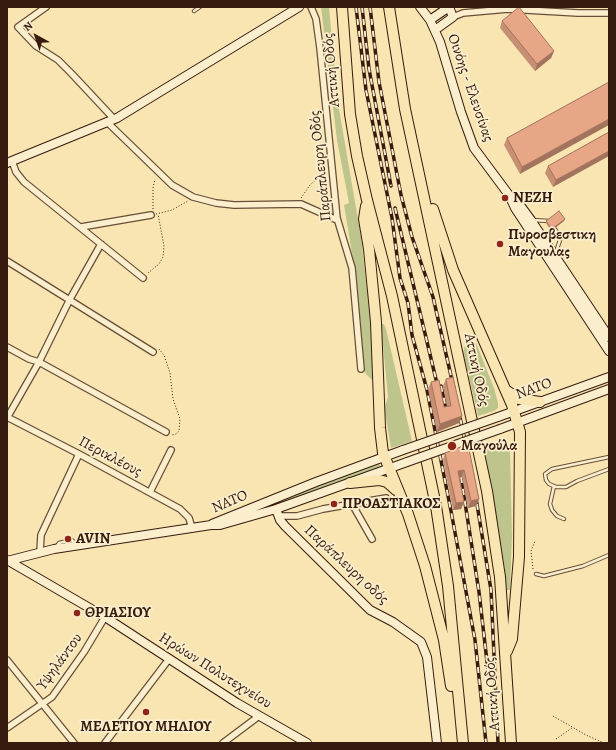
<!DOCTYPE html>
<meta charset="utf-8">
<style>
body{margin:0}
#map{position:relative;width:616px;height:750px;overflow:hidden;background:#f8e5b2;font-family:Alegreya,serif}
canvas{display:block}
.frame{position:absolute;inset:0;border:8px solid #371b0e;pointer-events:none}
.north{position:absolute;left:16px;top:16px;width:40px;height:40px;-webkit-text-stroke:3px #faeecd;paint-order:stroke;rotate:320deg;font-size:11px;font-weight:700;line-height:16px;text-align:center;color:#371b0e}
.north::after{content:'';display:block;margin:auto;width:14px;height:18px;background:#371b0e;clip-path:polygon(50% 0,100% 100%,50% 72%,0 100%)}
</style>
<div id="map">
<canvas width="616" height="750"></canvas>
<div class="frame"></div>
<div class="north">N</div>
</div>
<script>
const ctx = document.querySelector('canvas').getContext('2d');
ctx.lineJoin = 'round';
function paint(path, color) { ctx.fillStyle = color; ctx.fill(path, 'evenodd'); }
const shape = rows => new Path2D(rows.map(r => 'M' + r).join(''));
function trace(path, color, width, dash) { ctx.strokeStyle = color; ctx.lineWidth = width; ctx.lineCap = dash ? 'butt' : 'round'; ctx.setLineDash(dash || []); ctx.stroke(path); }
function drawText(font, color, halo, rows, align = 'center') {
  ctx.font = font + ' Alegreya,serif'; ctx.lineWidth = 3.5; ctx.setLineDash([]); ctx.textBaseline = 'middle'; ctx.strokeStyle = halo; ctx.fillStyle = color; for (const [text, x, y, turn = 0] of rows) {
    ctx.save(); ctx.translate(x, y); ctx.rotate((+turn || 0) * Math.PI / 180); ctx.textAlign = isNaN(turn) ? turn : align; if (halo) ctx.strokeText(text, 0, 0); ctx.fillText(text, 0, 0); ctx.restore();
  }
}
paint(shape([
 [321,7,329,7,337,97,361,237,372,333,372,380,366,374,363,368,357,284,344,205,349,203,337,140],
 [381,324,384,324,386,329,412,441,391,448,385,413,385,406,388,397],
 [476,343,494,388,498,403,498,408,494,411,478,416,463,352,465,346],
 [505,440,510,449,512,536,510,590,506,590,505,570,484,449],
 [379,463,380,467,270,508,269,504]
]), '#bdc58d');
const lane = shape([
 [194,11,200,7],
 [533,220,548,221],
 [553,227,561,237,556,252],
 [609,457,552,469,545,474,546,480,549,484,556,487,566,487,577,481,609,469],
 [554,486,550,504,552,510,557,516,564,519],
 [57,546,59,543,72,540,75,543],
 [536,574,544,576,583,566,609,555]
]);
const street = shape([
 [46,7,18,27,36,46,58,60,72,74,114,119],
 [311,7,316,19,320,48,337,218,352,268,361,369],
 [453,17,463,13,508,9,578,13,609,13],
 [107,122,172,185,193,197,216,203,234,205,301,204,337,220],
 [12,161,16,172,24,182,143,278],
 [81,227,151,215],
 [7,261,153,352],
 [7,347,29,359,39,362,166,432],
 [7,417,79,454,180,509,189,518,192,528],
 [7,418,39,362,70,299,101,244],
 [150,492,171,450],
 [352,504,372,539],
 [278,516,297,516,323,509,386,498],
 [40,552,41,535,79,454],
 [7,660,74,743],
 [7,728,52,697,84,652,105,617],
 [105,743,169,659],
 [223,743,259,716]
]);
const secondary = shape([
 [420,7,430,20,440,42,461,112,474,148,509,195,515,208,609,351],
 [430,20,449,7],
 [435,30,453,17,449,7],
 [7,163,117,118,299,7],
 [513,198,520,205,531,220,609,337],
 [498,417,609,377],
 [500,429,609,389],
 [276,509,280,520,285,526,370,610,393,622,421,642,427,657,437,743],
 [212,524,316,482,403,450],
 [7,560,105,617,237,703,307,743],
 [7,561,54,549,211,525,220,525,276,509,407,462]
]);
const highway = shape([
 [342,7,350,114,357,156,367,200,392,296,436,506,448,586,463,743],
 [389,7,405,109,487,491,500,577,511,743],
 [366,206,364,219,369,249,376,322,380,428,383,453,408,514,425,566,444,640,451,686],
 [433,209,453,270,512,405,520,432,519,557,512,639,507,651],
 [507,391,519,399,540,402],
 [350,483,379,480,387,482,396,490]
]);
trace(lane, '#674e37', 4.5);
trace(street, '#674e37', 8);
trace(secondary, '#371b0e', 10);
trace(highway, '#371b0e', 12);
trace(shape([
 [301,198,310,185,326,171],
 [153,209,153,188,155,179],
 [156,214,172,210,188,201],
 [148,273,159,264,163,257,164,246,158,214],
 [159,349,164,355,170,373,173,399,180,419,179,431,176,434,172,435],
 [533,569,531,551,535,541],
 [553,716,586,735,604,743],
 [556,739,572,728]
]), '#371b0e', 1, [1, 2]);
trace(lane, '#faeecd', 2.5);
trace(street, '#faeecd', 5.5);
trace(secondary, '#faeecd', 8);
trace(highway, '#f8e5b2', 10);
const rail = shape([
 [356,7,366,90,392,218,400,278,408,303,412,335,427,390,451,511,475,640,486,743],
 [362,7,369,69,391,186],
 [370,7,379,82,401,195,412,237,433,297,454,389],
 [395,208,439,392],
 [441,386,447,413],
 [458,408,468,455],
 [461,477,479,592,489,679],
 [475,492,491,590,498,743]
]);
trace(rail, '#371b0e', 3.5);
trace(rail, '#faeecd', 2, [6]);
const secondaryBridge = shape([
 [403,450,498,417],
 [407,462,500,429]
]);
trace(secondaryBridge, '#371b0e', 10, []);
trace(secondaryBridge, '#faeecd', 8);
paint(shape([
 [502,21,554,51,551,58,535,71,500,28],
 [609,82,520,174,504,145,507,138],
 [609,132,553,187,545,173,548,166],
 [546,221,564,221,551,231,546,223],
 [446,379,462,416,459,423,437,432,428,389,431,382,444,407,447,407,443,386],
 [468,444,479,499,476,506,468,508,462,477,459,478,464,502,461,509,453,510,443,460,445,453]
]), '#c78f73');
paint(shape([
 [554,51,551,58,535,71,537,64],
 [609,119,609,125,520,174,522,167],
 [609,151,609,156,553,187,556,180],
 [565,219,564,221,551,231,552,229],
 [462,416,459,423,437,432,440,424],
 [464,470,462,477,455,479,458,471],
 [479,499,476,506,468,508,471,501],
 [464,502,461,509,453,510,456,503]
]), '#a2745e');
const building = shape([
 [519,7,554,51,537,64,502,21,519,7],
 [609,82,609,119,522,167,507,138,609,82],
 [609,132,609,151,556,180,548,166,609,132],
 [559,211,565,219,552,229,546,221,559,211],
 [453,377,462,416,440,424,431,382,439,380,444,407,450,406,451,406,446,379,453,377],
 [468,444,479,499,471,501,464,470,458,471,464,502,456,503,445,453,468,444]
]);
paint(building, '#e7a686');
trace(building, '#a2745e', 1);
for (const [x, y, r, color] of [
 [505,198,4,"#8f2418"],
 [500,244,4,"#8f2418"],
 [452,446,5,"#8f2418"],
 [334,504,4,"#8f2418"],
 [68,539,4,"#8f2418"],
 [77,613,4,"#8f2418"],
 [146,712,4,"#8f2418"]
]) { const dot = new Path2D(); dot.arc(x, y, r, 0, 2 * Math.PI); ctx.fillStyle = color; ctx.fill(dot); trace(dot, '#faeecd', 1.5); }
drawText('15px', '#371b0e', '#faeecd', [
 ["Αττική Οδός",332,70,-95],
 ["Οινόης - Ελευσίνας",470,88,71],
 ["Παράπλευρη Οδός",321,166,-96],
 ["Αττική Οδός",476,370,78],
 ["ΝΑΤΟ",534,389,-20],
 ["Περικλέους",110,457,28],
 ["ΝΑΤΟ",230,502,-23],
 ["Παράπλευρη οδός",346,565,43],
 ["Υψηλάντου",60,662,-54],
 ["Ηρώων Πολυτεχνείου",215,671,32],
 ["Αττική Οδός",493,694,-94]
]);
drawText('bold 15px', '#371b0e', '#faeecd', [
 ["ΝΕΖΗ",513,198],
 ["Πυροσβεστικη",508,235],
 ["Μαγουλας",508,252],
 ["Μαγούλα",461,446],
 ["ΠΡΟΑΣΤΙΑΚΟΣ",342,504],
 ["AVIN",76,539],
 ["ΘΡΙΑΣΙΟΥ",85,613],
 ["ΜΕΛΕΤΙΟΥ ΜΗΛΙΟΥ",146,727,"center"]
], 'left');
</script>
